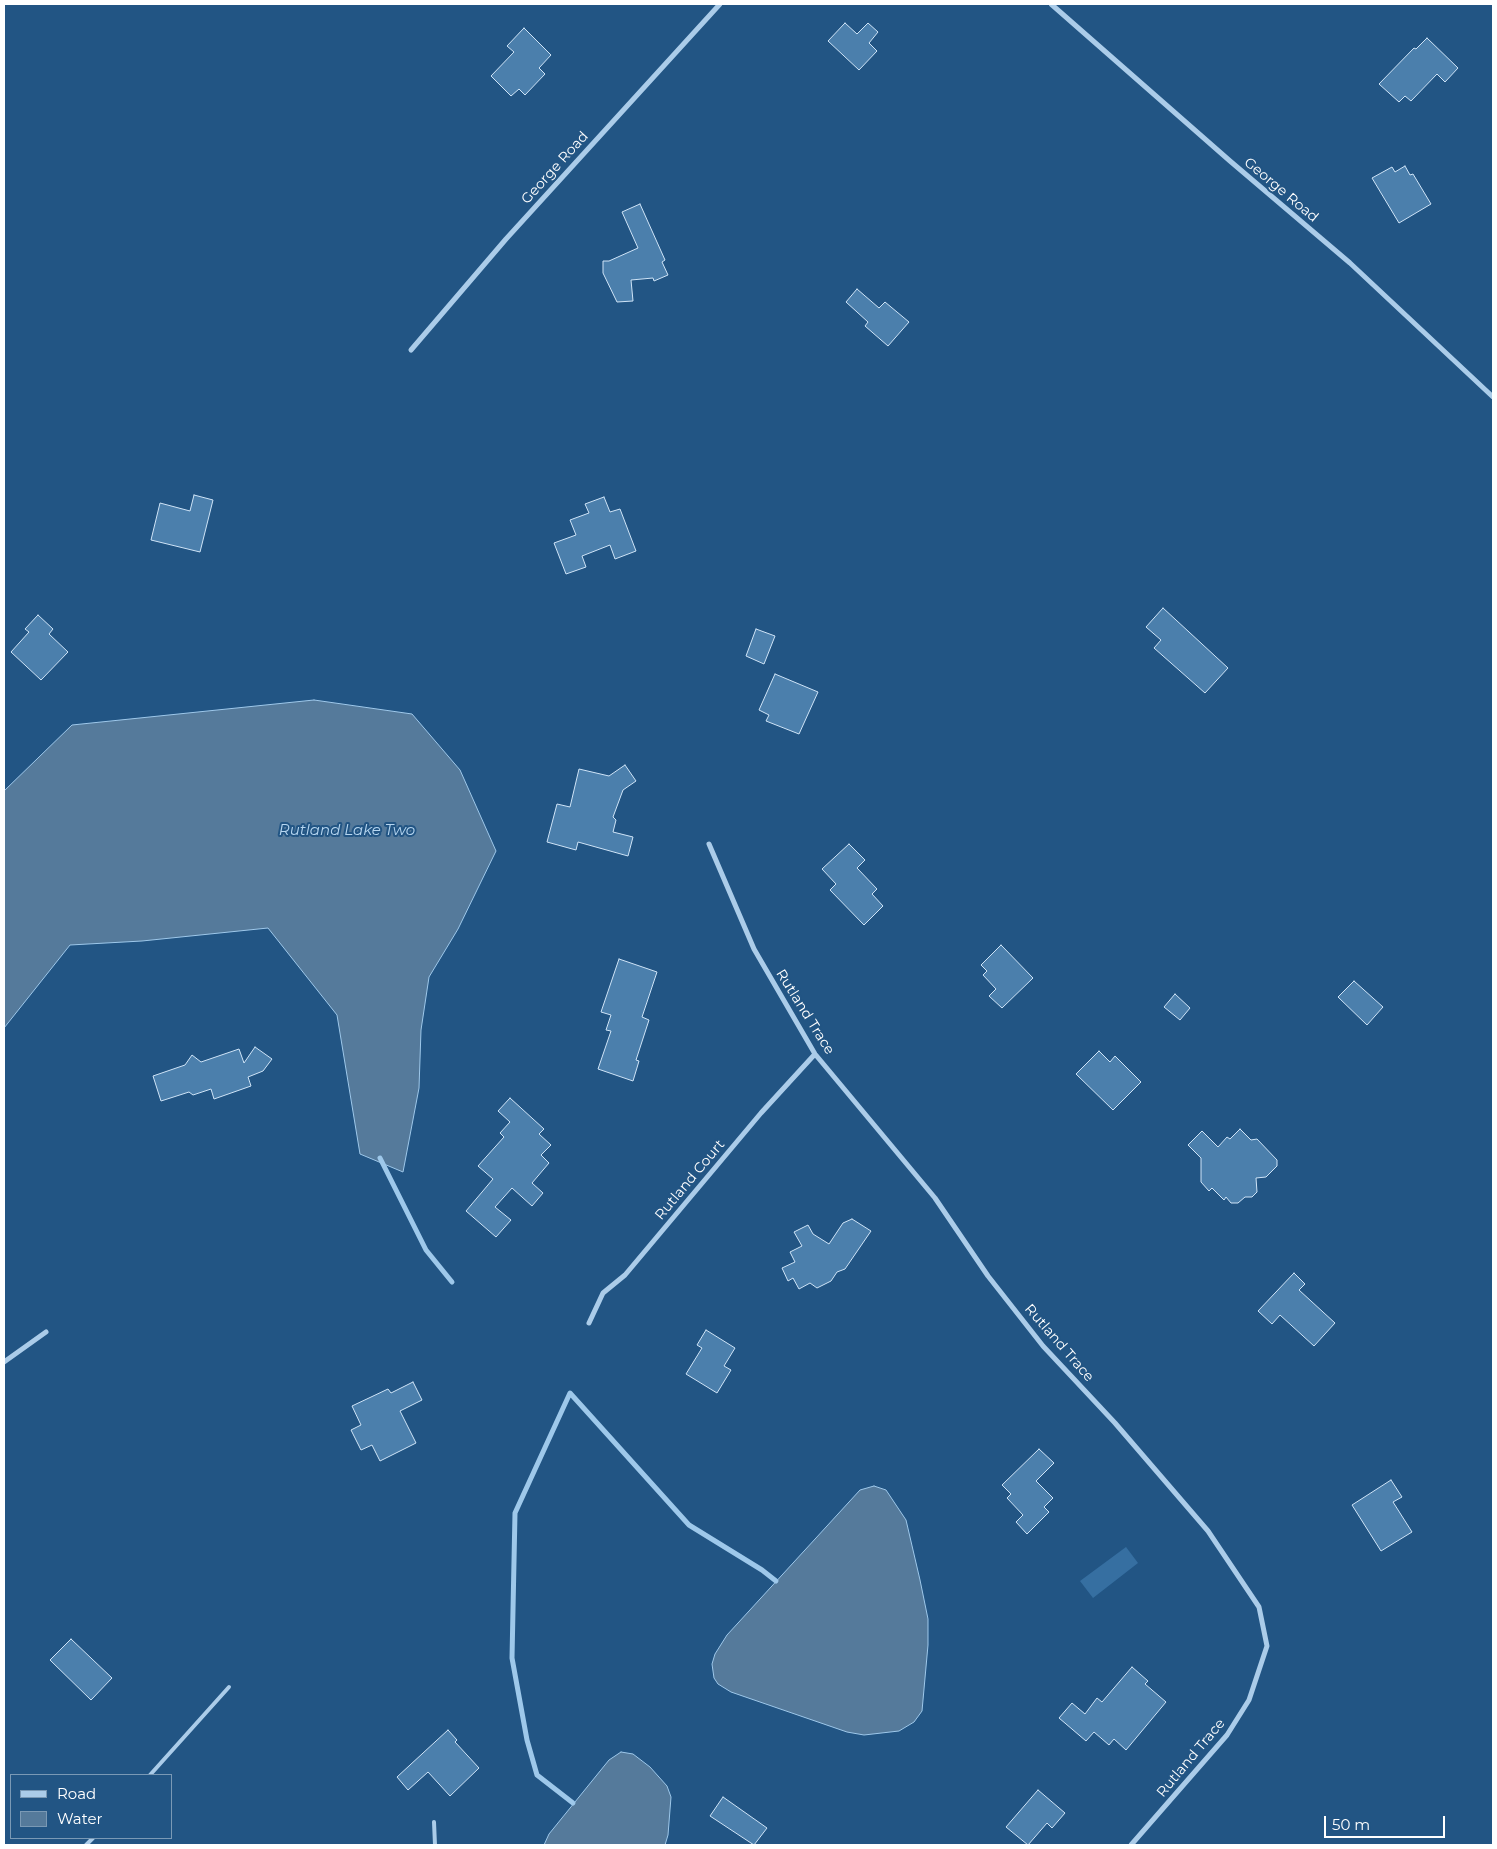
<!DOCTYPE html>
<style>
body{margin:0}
#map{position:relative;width:1497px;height:1849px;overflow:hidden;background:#225584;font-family:Montserrat,sans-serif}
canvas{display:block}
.frame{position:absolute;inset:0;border:5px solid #fff;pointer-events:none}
.legend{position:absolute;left:10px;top:1774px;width:162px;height:65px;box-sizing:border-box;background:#225584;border:1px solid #7a99b5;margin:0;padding:6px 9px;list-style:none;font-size:15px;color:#fff}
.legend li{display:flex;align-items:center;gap:10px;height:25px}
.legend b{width:25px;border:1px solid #7a99b5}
.scale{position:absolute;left:1324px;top:1816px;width:121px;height:22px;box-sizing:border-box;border:2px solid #fff;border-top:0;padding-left:6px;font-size:15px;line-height:18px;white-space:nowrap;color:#fff;-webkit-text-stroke:4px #225584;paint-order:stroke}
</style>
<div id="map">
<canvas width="1497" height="1849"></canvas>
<div class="frame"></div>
<ul class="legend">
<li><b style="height:6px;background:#abcce9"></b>Road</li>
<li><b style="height:14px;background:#557a9b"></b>Water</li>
</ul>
<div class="scale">50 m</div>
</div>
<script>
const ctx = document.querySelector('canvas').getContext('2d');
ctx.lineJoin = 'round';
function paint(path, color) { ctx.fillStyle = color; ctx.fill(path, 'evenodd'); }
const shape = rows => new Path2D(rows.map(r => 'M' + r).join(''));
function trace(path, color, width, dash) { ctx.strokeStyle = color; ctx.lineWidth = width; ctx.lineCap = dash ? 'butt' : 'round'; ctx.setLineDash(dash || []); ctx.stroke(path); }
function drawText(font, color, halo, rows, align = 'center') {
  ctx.font = font + ' Montserrat,sans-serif'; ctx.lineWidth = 4; ctx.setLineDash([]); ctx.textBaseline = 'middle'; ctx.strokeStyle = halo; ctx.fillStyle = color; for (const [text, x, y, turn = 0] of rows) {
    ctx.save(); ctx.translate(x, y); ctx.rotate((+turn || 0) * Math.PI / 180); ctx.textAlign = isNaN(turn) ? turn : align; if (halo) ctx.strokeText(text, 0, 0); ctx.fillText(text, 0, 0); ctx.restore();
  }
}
paint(shape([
 [1126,1547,1138,1563,1093,1598,1080,1581]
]), '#366fa1');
const water = shape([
 [314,700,412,714,460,770,496,851,458,929,429,977,421,1030,419,1088,403,1172,360,1154,337,1015,268,928,142,941,70,945,4,1028,4,791,72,725,314,700],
 [874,1486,886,1490,906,1520,920,1580,928,1619,928,1645,922,1711,914,1722,899,1731,864,1735,847,1732,731,1692,718,1684,714,1678,712,1664,715,1654,727,1635,860,1490,874,1486],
 [621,1752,633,1754,650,1767,667,1786,671,1797,668,1835,665,1845,544,1845,549,1834,609,1760,621,1752]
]);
paint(water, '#557a9b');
trace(water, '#9ec8ea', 1);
trace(shape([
 [380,1158,426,1250,452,1282],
 [573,1803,537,1775,527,1740,512,1658,515,1513,570,1393,689,1525,762,1570,776,1581]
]), '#9ec8ea', 5);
const building = shape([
 [845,23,857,34,868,23,878,32,869,43,877,51,859,70,828,41,845,23],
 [524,28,551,55,539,68,545,74,525,95,519,89,511,96,491,76,514,52,507,46,524,28],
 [1427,38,1458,68,1445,82,1437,74,1411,101,1405,96,1399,102,1379,84,1414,48,1416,49,1427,38],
 [1405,166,1410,175,1413,174,1431,204,1399,223,1372,178,1392,167,1395,172,1405,166],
 [640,204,665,260,662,262,668,275,654,281,653,278,631,280,633,301,617,302,603,273,603,261,609,261,638,248,622,212,640,204],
 [857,289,879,308,885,302,909,322,888,346,865,326,868,322,846,302,857,289],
 [194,495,213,500,200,552,151,540,160,503,190,511,194,495],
 [604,497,610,512,620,509,636,551,615,559,610,545,582,556,586,567,566,574,554,543,576,535,570,520,589,513,585,504,604,497],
 [1163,608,1228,668,1205,693,1154,648,1161,640,1146,627,1163,608],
 [38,615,53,629,49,634,68,652,41,680,11,652,29,632,25,629,38,615],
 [756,629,775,636,764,664,746,656,756,629],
 [775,674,818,692,799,734,766,721,769,715,759,710,775,674],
 [625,765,636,781,623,790,613,817,616,820,613,832,633,837,628,856,578,842,576,850,547,842,557,804,570,807,579,769,609,776,625,765],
 [849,844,865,860,857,868,877,889,872,894,883,906,864,925,830,890,836,884,822,869,849,844],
 [1001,945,1033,978,1002,1008,989,996,996,989,983,975,987,971,981,965,1001,945],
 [619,959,657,972,642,1017,649,1020,636,1060,639,1061,633,1081,598,1069,611,1031,606,1030,611,1015,601,1012,619,959],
 [1354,981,1383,1007,1367,1025,1338,997,1354,981],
 [1175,994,1190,1008,1180,1020,1164,1007,1175,994],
 [255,1047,272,1059,263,1071,248,1077,251,1086,214,1099,211,1089,193,1095,189,1092,161,1101,153,1076,185,1065,192,1055,201,1062,239,1049,244,1063,255,1047],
 [1099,1051,1110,1062,1115,1056,1141,1082,1113,1110,1076,1074,1099,1051],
 [510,1098,544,1129,539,1134,551,1145,541,1155,549,1163,532,1183,543,1193,532,1206,512,1188,495,1207,511,1220,496,1237,466,1211,493,1179,478,1166,504,1137,500,1133,510,1122,498,1111,510,1098],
 [1240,1129,1251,1140,1257,1139,1277,1160,1277,1166,1266,1177,1256,1178,1257,1192,1252,1197,1245,1197,1238,1203,1231,1203,1226,1197,1224,1200,1212,1188,1209,1191,1201,1182,1201,1158,1188,1145,1202,1131,1218,1147,1227,1137,1230,1139,1240,1129],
 [852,1219,871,1231,845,1269,837,1272,831,1281,817,1288,810,1283,799,1289,793,1278,788,1281,782,1268,795,1262,790,1252,802,1246,794,1232,808,1225,813,1234,829,1244,843,1223,852,1219],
 [1294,1273,1305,1284,1299,1290,1335,1323,1314,1346,1280,1315,1272,1324,1258,1311,1294,1273],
 [706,1330,735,1348,724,1366,731,1370,717,1393,686,1374,702,1348,697,1345,706,1330],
 [413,1382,422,1400,400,1411,416,1443,380,1461,372,1445,361,1450,351,1430,361,1425,352,1406,388,1389,391,1393,413,1382],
 [1039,1449,1054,1463,1036,1481,1053,1498,1044,1507,1049,1512,1027,1534,1016,1522,1023,1515,1007,1498,1011,1494,1002,1485,1039,1449],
 [1391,1480,1402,1497,1393,1502,1412,1532,1381,1551,1352,1505,1391,1480],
 [71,1639,112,1678,91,1700,50,1660,71,1639],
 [1132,1667,1148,1681,1145,1684,1166,1702,1126,1750,1114,1739,1109,1745,1094,1732,1086,1741,1059,1718,1072,1703,1085,1714,1097,1698,1102,1702,1132,1667],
 [448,1730,457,1740,455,1742,479,1768,450,1796,428,1772,408,1790,397,1777,448,1730],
 [1038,1790,1065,1813,1052,1828,1047,1823,1028,1845,1006,1827,1038,1790],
 [723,1797,767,1828,754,1845,710,1816,723,1797]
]);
paint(building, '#4b7fac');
trace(building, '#cfe4f7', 1);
trace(shape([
 [150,1775,229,1687],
 [434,1822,435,1845],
 [86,1845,93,1838]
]), '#abcce9', 4);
trace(shape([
 [1051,4,1230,161,1350,263,1493,397],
 [411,350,506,239,720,4],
 [709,844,754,949,815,1054,935,1198,988,1276,1043,1346,1115,1423,1208,1531,1259,1607,1267,1646,1249,1700,1227,1735,1131,1845],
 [589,1323,603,1293,625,1275,761,1113,815,1054],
 [4,1362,46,1332]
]), '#abcce9', 5);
drawText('14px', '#fff', '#225584', [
 ["George Road",555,168,-48],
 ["George Road",1281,190,40],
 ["Rutland Trace",805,1012,58],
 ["Rutland Court",690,1180,-50],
 ["Rutland Trace",1059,1343,49],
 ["Rutland Trace",1191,1758,-50]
]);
drawText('italic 15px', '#b6d6f0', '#225584', [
 ["Rutland Lake Two",347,831]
]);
</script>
